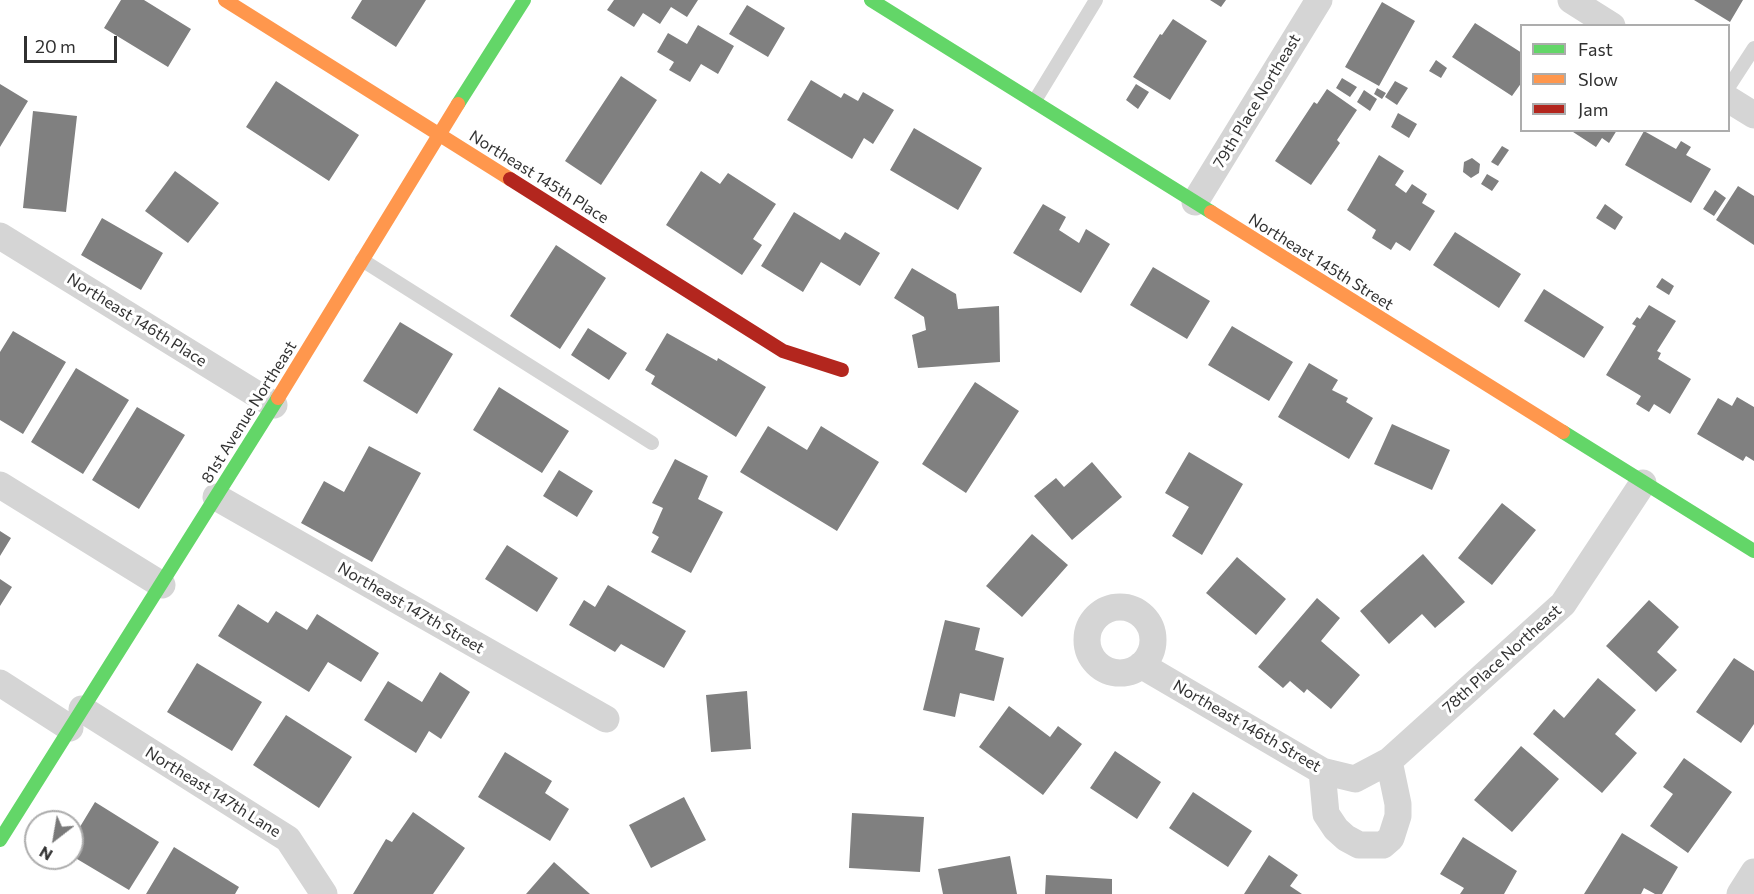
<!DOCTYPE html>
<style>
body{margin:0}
#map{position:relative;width:1754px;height:894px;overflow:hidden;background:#fff;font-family:Commissioner,sans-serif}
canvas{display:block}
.legend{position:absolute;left:1520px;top:24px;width:210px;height:108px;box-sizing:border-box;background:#fff;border:2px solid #adadad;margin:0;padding:8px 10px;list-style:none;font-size:18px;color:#313131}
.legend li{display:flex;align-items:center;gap:12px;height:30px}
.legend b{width:30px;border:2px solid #adadad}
.north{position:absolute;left:24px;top:810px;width:60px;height:60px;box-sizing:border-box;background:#fff;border:2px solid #adadad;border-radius:50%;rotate:211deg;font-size:16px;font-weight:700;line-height:24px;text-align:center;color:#313131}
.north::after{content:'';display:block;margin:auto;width:21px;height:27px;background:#797979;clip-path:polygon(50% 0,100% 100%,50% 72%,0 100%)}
.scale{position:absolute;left:24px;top:36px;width:93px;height:27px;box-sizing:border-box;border:3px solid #313131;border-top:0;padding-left:8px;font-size:18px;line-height:21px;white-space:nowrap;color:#313131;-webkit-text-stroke:4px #fff;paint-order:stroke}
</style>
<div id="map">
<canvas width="1754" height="894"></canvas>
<ul class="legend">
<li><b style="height:8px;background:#63d668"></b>Fast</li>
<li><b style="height:8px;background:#ff974d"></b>Slow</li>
<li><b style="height:8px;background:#b3261e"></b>Jam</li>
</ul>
<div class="north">N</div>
<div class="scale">20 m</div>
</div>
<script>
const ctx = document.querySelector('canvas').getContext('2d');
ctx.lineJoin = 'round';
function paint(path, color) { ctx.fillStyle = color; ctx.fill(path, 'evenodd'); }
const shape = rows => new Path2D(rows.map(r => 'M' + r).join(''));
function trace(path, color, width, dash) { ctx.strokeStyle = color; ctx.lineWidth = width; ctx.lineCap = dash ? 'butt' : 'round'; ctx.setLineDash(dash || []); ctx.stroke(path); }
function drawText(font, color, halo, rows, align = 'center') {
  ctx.font = font + ' Commissioner,sans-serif'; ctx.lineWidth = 6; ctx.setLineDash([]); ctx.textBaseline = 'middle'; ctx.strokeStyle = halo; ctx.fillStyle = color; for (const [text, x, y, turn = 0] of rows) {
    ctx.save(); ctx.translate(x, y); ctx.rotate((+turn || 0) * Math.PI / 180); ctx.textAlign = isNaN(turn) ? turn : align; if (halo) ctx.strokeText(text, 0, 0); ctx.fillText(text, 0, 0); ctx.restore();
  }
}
paint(shape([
 [121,0,144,0,191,29,168,67,104,28],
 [362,0,426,0,396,47,351,18],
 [614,0,698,0,687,17,671,7,660,24,643,13,634,27,607,10],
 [1210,0,1226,0,1221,7],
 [1694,0,1743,0,1730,22],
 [1382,2,1415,21,1379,86,1345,67],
 [747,5,785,28,768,57,729,34],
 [1173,19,1207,41,1170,100,1133,77,1160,34,1162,35],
 [1475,23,1522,53,1522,82,1512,96,1452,57],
 [698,25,734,46,718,74,701,64,690,82,669,70,674,62,657,52,668,33,687,44],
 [1436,60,1447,68,1441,78,1429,71],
 [621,76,657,100,601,185,565,161],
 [1342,78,1357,87,1350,97,1336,88],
 [811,80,841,98,844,93,858,101,863,92,894,110,873,144,864,138,852,159,787,120],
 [276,81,359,135,329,181,246,127],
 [1395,81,1408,88,1397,105,1385,97],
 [0,84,28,101,0,147],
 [1136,84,1149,92,1138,109,1126,100],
 [1377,88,1386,93,1382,99,1374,94],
 [1327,89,1357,110,1337,140,1340,143,1311,185,1275,161,1314,102,1317,104],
 [1364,90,1377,99,1370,111,1357,102],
 [33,111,77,116,66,212,23,208],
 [1398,113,1417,124,1409,138,1391,127],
 [914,128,982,168,958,210,890,170],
 [1570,130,1617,130,1609,143,1602,138,1596,147],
 [1644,131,1676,149,1681,141,1691,147,1686,155,1711,169,1691,203,1625,165],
 [1502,146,1509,150,1498,166,1491,162],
 [1379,155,1404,171,1395,185,1406,193,1412,184,1427,194,1422,203,1435,211,1410,251,1396,242,1391,250,1372,238,1376,230,1347,210],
 [1472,158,1480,164,1479,173,1471,178,1463,172,1464,162],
 [175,171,219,203,188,243,145,211],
 [701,171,720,184,728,173,776,204,753,239,762,245,742,275,666,225],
 [1487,174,1499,181,1492,191,1481,184],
 [1738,186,1754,196,1754,245,1716,220],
 [1715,190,1726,198,1714,216,1703,209],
 [1043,204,1066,217,1059,230,1079,243,1086,229,1110,244,1081,293,1013,253],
 [1605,204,1623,217,1615,230,1596,218],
 [794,212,840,240,845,232,880,253,860,286,821,262,803,292,761,266],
 [102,218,163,253,141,290,81,255],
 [1455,232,1521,274,1499,308,1433,265],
 [556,245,606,278,560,349,510,316],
 [1153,267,1210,301,1187,339,1130,305],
 [912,268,956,294,958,309,999,306,1000,362,918,368,912,335,926,330,924,317,894,298],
 [1662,278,1674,286,1669,295,1656,287],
 [1544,289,1604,327,1584,358,1524,321],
 [1649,305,1676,321,1657,351,1661,353,1658,359,1691,379,1670,414,1654,404,1649,412,1636,404,1641,396,1606,375,1636,326,1632,324,1637,317,1640,319],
 [400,322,453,354,417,414,363,381],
 [1232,326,1293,362,1269,401,1208,365],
 [588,328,627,353,609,380,571,355],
 [13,331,66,362,23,434,0,420,0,352],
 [667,333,717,361,718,358,766,387,736,437,651,384,655,376,645,370],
 [1309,363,1338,380,1332,390,1348,398,1346,402,1373,418,1349,459,1278,417],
 [76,368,129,400,83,474,31,442],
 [975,382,1019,411,966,493,922,464],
 [499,387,569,431,542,473,473,430],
 [1737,397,1754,407,1754,461,1746,456,1743,461,1697,434,1718,398,1732,406],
 [137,407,185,435,139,509,92,480],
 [1392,424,1450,450,1432,490,1374,464],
 [768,426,807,450,821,426,879,462,837,531,740,472],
 [369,446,421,473,372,562,301,523,324,481,344,492],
 [1189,452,1243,484,1202,555,1172,536,1189,507,1165,493],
 [675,459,708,476,698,499,723,512,691,573,651,552,659,537,652,533,663,508,652,503],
 [1092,462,1122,497,1072,540,1034,496,1056,478,1064,487],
 [559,470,593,491,577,517,543,496],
 [1502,503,1536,530,1492,585,1458,558],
 [0,531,11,538,0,556],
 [1032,534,1068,565,1022,617,986,586],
 [507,545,558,578,537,612,485,579],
 [1423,554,1465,602,1435,628,1422,614,1389,644,1360,611],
 [1237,557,1286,599,1256,635,1206,593],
 [0,579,12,587,0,606],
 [608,585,686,631,664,668,621,644,615,652,569,625,584,600,595,607],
 [1317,598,1340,618,1321,641,1360,675,1331,709,1307,689,1304,693,1290,681,1283,688,1258,667],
 [1649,600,1679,627,1657,652,1677,670,1656,692,1606,646],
 [238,604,268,623,276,611,307,630,317,614,379,653,361,682,328,662,309,692,218,636],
 [945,620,980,628,975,650,1004,658,994,701,960,693,955,717,923,710],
 [1734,658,1754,671,1754,724,1741,743,1696,712],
 [197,663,262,702,232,751,167,712],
 [440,672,470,692,441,739,429,731,416,753,364,720,388,681,422,702],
 [1598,678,1636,710,1615,734,1637,753,1602,793,1533,734,1554,709,1564,718],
 [747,691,751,749,711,752,706,695],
 [1009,706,1050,737,1058,726,1082,744,1043,795,979,747],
 [286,715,352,757,319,808,253,765],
 [1521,746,1559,779,1512,832,1474,800],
 [1115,751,1161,782,1137,819,1090,788],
 [505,752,552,781,545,793,569,809,550,841,478,797],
 [1684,758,1732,792,1688,853,1650,826,1673,794,1663,787],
 [1193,792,1252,831,1228,867,1169,828],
 [684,797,706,840,651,868,629,825],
 [95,802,159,842,129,890,72,856,72,840],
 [413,812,465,848,433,894,353,894,386,839,392,842],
 [852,813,924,817,920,872,849,868],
 [1622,833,1678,867,1662,894,1655,894,1644,888,1641,894,1584,894],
 [1463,837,1517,871,1504,894,1460,894,1464,888,1440,874],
 [174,847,239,887,235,894,146,894],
 [1269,855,1298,875,1290,886,1302,894,1244,894],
 [1010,856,1017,894,943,894,938,869],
 [554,862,590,894,526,894],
 [1046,875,1112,879,1112,894,1045,894]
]), '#808080');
trace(shape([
 [1728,88,1754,48],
 [1034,102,1096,0],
 [362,260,652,443]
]), '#d5d5d5', 14);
trace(shape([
 [1571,0,1612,26],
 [1728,99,1754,115],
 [1195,202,1319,0],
 [0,236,274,405],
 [0,485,162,585],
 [216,497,606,719],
 '1087 640a33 33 0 1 1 66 0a33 33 0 1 1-66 0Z',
 [1141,665,1322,771,1355,779,1389,761,1563,604,1643,483],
 [0,683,70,728],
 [82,709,288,839,324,894],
 [1322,771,1326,814,1336,829,1346,838,1359,845,1383,845,1391,838,1398,816,1398,804,1389,761],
 [1740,894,1754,872]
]), '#d5d5d5', 27);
trace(shape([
 [871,0,1211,212],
 [458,104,524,0],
 [1563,432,1754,551],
 [0,840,278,398]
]), '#63d668', 14);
trace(shape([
 [225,0,510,179],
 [1211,212,1563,432],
 [278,398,458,104]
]), '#ff974d', 14);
trace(shape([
 [510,179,783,351,842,370]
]), '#b3261e', 14);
drawText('16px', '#313131', '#fff', [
 ["79th Place Northeast",1257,101,-59],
 ["Northeast 145th Place",539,177,32],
 ["Northeast 145th Street",1321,262,32],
 ["Northeast 146th Place",137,320,32],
 ["81st Avenue Northeast",249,412,-58],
 ["Northeast 147th Street",411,608,30],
 ["78th Place Northeast",1502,659,-42],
 ["Northeast 146th Street",1247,726,30],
 ["Northeast 147th Lane",213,792,32]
]);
</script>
